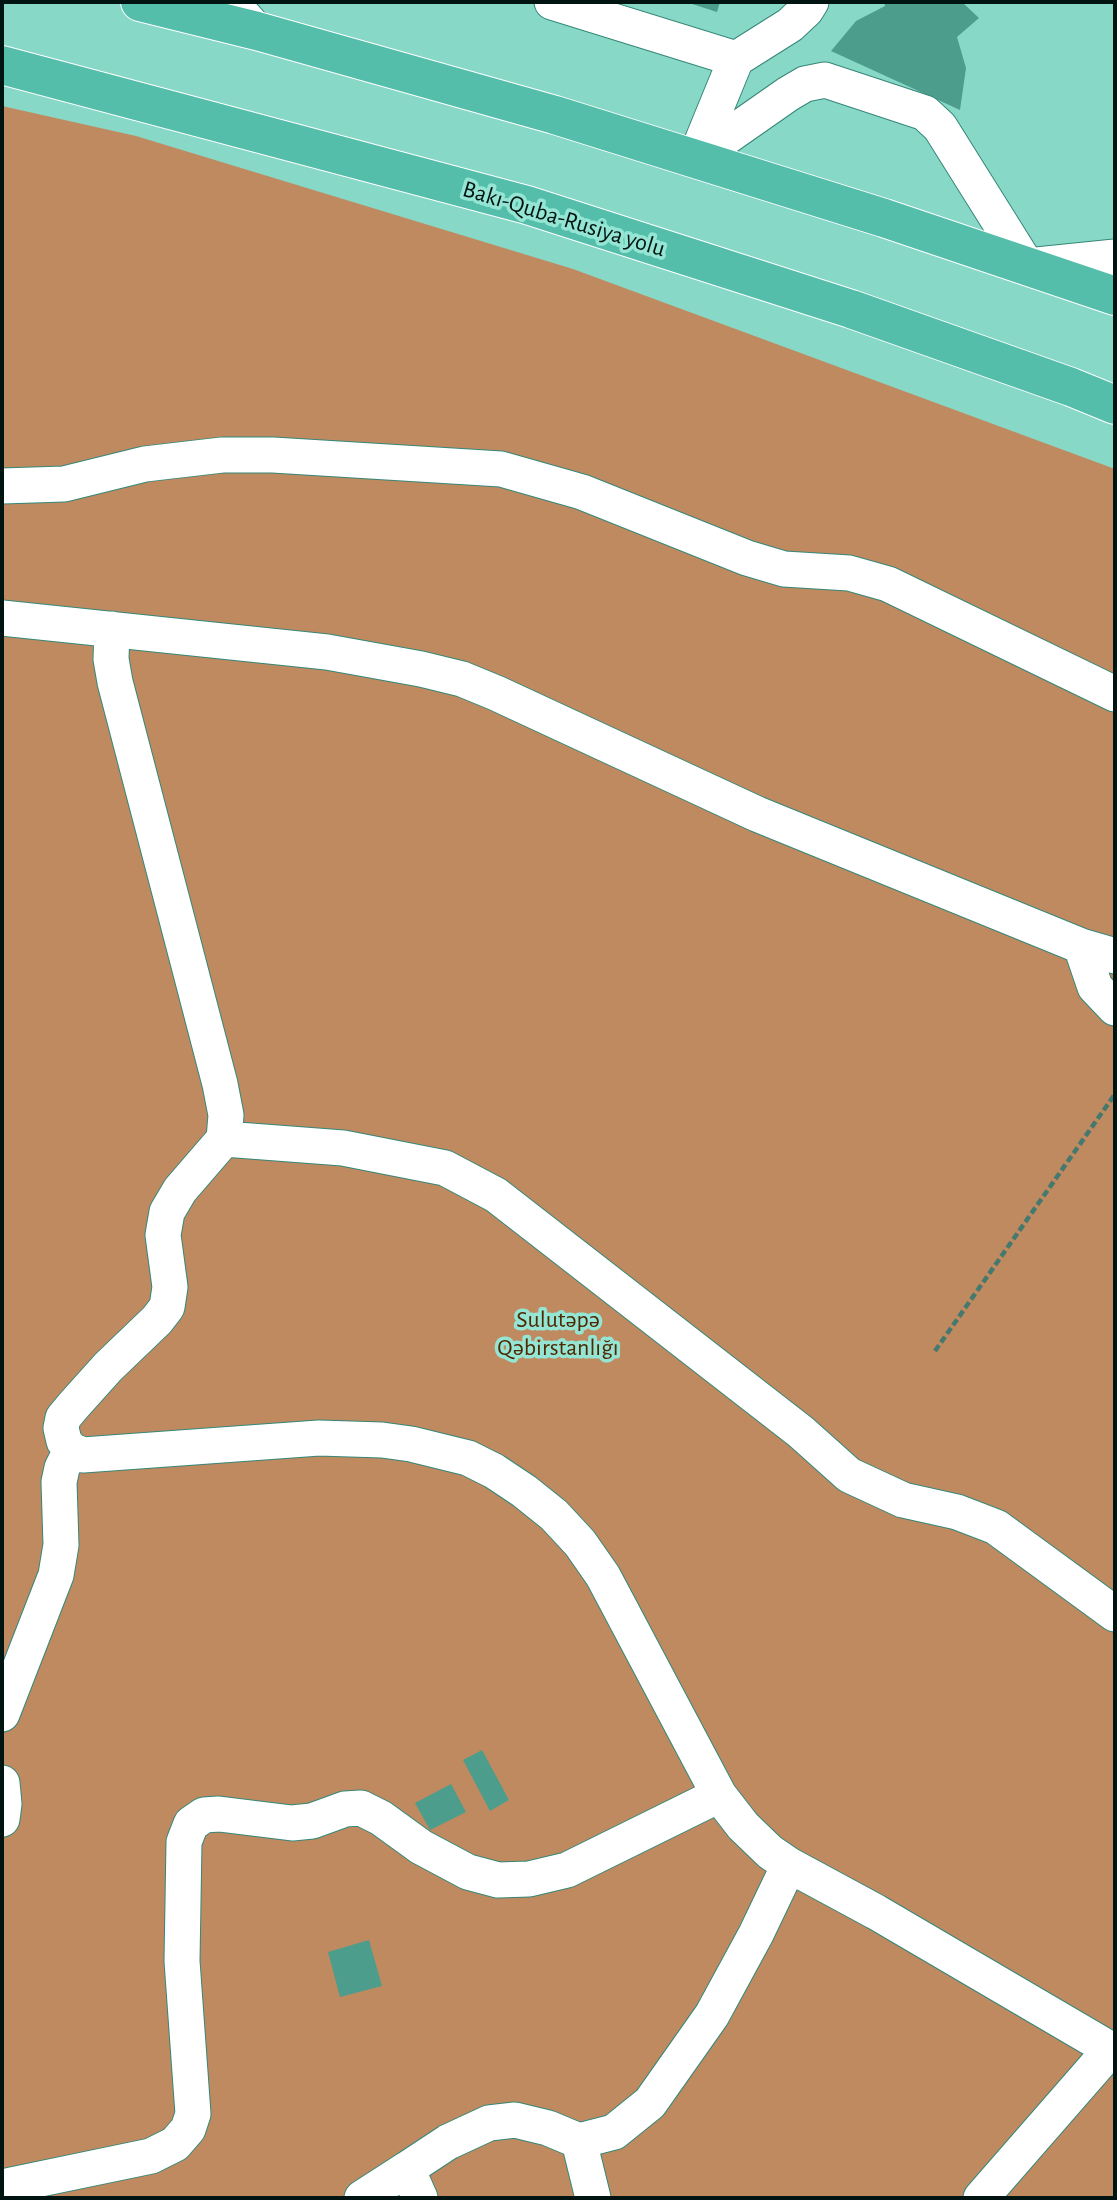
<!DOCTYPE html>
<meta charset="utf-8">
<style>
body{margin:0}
#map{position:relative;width:1117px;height:2200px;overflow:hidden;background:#88d8c7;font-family:"Alegreya Sans",sans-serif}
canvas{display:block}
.frame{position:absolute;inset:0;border:4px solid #001511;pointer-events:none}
</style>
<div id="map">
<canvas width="1117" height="2200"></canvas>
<div class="frame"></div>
</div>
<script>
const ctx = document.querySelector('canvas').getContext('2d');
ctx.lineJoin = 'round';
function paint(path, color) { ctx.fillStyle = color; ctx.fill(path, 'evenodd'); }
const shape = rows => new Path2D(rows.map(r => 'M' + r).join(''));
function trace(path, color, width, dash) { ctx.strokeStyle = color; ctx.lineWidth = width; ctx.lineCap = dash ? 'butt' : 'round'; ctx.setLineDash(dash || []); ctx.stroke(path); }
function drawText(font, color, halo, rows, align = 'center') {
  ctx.font = font + ' "Alegreya Sans",sans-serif'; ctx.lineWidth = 7; ctx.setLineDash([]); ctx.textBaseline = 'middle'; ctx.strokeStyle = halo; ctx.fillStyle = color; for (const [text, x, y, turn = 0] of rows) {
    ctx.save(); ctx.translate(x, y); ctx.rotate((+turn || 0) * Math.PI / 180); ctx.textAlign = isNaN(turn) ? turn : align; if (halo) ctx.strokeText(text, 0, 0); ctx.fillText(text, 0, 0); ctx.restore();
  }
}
paint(shape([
 [2,106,136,136,573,269,1115,469,1115,2198,2,2198]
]), '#bf8a60');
paint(shape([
 [686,2,720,2,717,12],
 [884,2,962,2,979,18,957,37,966,68,960,110,831,51,856,21,885,6],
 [482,1750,509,1800,490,1811,463,1760],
 [451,1784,466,1812,430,1830,415,1803],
 [369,1940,382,1986,340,1997,328,1952]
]), '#4d9d8d');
const minor = shape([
 [231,2,257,31],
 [552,2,736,59,695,159],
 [736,59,790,25,806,10,811,2],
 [695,159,788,94,805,84,825,80,925,113,940,127,1027,266,1115,257],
 [2,486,64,484,145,464,222,455,273,455,501,469,582,492,747,558,784,569,849,573,888,584,1115,694],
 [2,618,327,652,421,669,462,679,496,693,757,814,1081,946,1115,956],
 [112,629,111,659,115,682,220,1084,226,1115,224,1139,180,1190,167,1212,163,1235,170,1287,167,1307,157,1320,108,1367,73,1406,63,1418,61,1428,64,1441,71,1450,83,1455,319,1438,382,1440,411,1444,468,1458,494,1471,524,1491,554,1515,580,1543,603,1576,719,1795,743,1826,770,1852,789,1865,876,1912,1115,2052],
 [1081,946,1095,987,1115,1008],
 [224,1139,343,1148,445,1168,496,1195,801,1432,849,1475,903,1500,957,1512,996,1527,1115,1614],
 [2,1714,56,1575,61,1545,59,1482,62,1468,71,1450],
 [2,1783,4,1804,2,1819],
 [579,2141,593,2198],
 [2,2187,151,2156,175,2144,188,2129,193,2114,182,1961,184,1842,191,1824,204,1815,219,1814,292,1823,312,1821,345,1809,361,1808,381,1818,421,1847,468,1872,498,1880,529,1879,567,1870,719,1795],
 [362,2198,407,2169],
 [420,2198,407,2169,448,2142,489,2123,515,2120,548,2128,579,2141,614,2132,650,2103,712,2015,756,1934,789,1865],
 [981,2198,1111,2049]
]);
const highway = shape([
 [140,2,257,31,555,115,884,218,1115,296],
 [2,65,527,205,851,309,1071,387,1115,405]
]);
trace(minor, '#358778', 37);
trace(highway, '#fff', 40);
trace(shape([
 [935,1351,1115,1094]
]), '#46796e', 4.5, [7, 3.5]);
trace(minor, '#fff', 35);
trace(highway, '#54beab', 38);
drawText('24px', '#001511', '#95e5d4', [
 ["Bakı-Quba-Rusiya yolu",564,219,17]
]);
drawText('24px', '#4f2700', '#95e5d4', [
 ["Sulutəpə",558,1320],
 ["Qəbirstanlığı",558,1348]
]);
</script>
